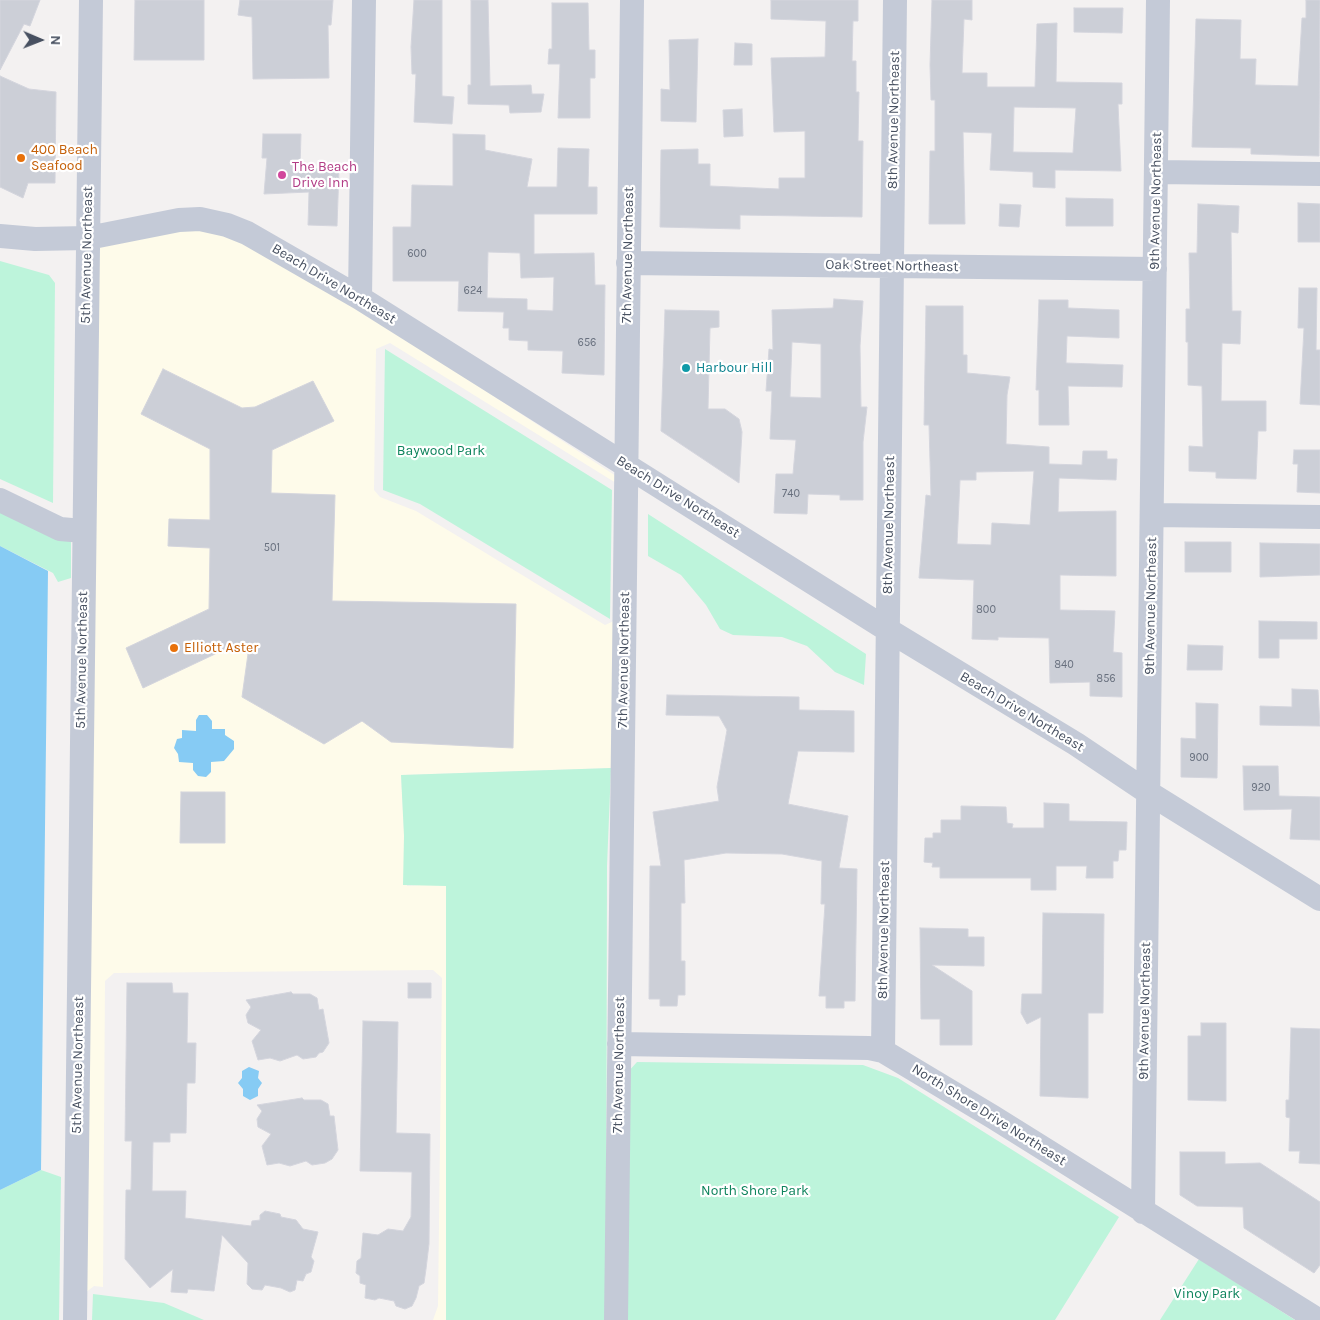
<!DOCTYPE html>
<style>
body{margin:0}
#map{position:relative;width:1320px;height:1320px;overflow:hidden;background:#f3f1f1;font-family:Karla,sans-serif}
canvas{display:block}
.north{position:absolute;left:15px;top:15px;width:50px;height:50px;-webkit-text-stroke:4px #fff;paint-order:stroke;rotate:91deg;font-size:14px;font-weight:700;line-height:20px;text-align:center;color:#475060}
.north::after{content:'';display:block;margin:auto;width:18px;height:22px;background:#475060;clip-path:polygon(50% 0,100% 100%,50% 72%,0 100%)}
</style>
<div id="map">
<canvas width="1320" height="1320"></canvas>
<div class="north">N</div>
</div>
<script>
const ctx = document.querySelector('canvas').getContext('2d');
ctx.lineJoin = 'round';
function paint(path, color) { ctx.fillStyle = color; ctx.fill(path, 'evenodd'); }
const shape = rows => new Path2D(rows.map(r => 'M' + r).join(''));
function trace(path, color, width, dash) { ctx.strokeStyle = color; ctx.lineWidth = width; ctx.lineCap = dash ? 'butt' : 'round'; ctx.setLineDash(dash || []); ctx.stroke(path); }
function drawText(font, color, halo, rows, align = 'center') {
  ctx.font = font + ' Karla,sans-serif'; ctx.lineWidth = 4.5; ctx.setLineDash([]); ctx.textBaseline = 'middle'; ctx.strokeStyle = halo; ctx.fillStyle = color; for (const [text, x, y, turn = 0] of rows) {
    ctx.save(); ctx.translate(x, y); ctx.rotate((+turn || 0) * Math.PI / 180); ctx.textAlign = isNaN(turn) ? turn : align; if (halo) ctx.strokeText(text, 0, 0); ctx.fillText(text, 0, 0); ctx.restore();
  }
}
paint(shape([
 [181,229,224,233,350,303,350,306,357,307,616,476,616,483,390,343,376,349,374,490,380,497,416,511,605,625,614,621,611,768,401,775,407,886,446,883,446,1320,433,1320,438,1306,442,978,433,970,114,973,105,981,103,1287,94,1286,85,1293,98,246]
]), '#fefbea');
paint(shape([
 [0,261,49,275,55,283,53,503,0,479],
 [385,349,612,490,610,619,420,504,383,490],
 [0,510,71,539,71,578,58,582,53,573,0,546],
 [648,514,866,654,864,685,835,672,807,646,782,637,733,635,720,629,706,605,681,575,648,556],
 [611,768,607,866,606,1320,446,1320,446,886,403,885,404,836,401,775],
 [637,1062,863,1065,898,1078,1119,1217,1055,1320,625,1320,627,1073],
 [41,1170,61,1177,59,1320,0,1320,0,1190],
 [1199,1259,1295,1320,1160,1320],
 [93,1294,164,1303,204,1320,92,1320]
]), '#bdf4db');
paint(shape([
 [0,546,48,571,41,1170,0,1190],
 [199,715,207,715,212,721,212,729,225,729,225,735,234,741,234,749,224,761,211,762,211,772,206,777,198,776,193,770,193,763,179,762,178,754,174,748,177,739,182,738,182,730,196,731,196,720],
 [249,1067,259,1071,258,1078,262,1083,258,1089,258,1096,250,1100,243,1096,243,1089,238,1083,242,1078,242,1071]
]), '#86cbf4');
const building = shape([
 [0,0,40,0,30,26,24,24,0,70,0,0],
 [135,0,204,0,204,60,134,60,135,0],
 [240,0,333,0,331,25,328,25,329,78,253,79,252,17,238,15,240,0],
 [414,0,442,0,442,96,454,97,452,124,414,122,416,74,412,74,411,47,414,0],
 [471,0,488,0,490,86,531,85,532,94,544,94,541,112,510,113,509,105,468,104,468,85,471,85,471,0],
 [771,0,858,0,858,21,853,21,852,61,856,61,856,92,859,92,858,141,863,141,862,217,740,215,740,229,660,227,661,150,698,149,698,164,710,164,710,186,779,189,779,178,805,178,805,131,774,132,771,58,825,57,826,21,771,19,771,0],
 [932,0,972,0,972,20,964,19,962,73,987,73,987,87,1035,87,1037,24,1057,23,1056,82,1122,83,1122,104,1118,104,1121,171,1055,170,1055,188,1033,187,1033,172,990,170,992,133,963,132,965,224,929,224,930,151,935,151,935,100,931,100,930,65,932,0],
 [1014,107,1076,108,1073,153,1013,152,1014,107],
 [1306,0,1320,0,1319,156,1251,154,1251,148,1192,147,1196,19,1241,20,1240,59,1256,59,1255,85,1298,86,1302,18,1306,18,1306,0],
 [552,3,588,3,589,50,595,50,595,78,590,78,590,118,558,118,560,64,548,64,549,49,552,49,552,3],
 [1074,8,1123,8,1122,33,1074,32,1074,8],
 [698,39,696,122,661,121,661,89,670,90,669,40,698,39],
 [735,43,752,44,752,65,734,65,735,43],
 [0,76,29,89,56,92,55,183,28,183,23,198,0,187,0,76],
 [742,109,743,136,724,137,723,110,742,109],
 [263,134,301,134,300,168,339,170,337,226,308,225,309,192,264,194,267,158,262,158,263,134],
 [453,134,485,135,485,150,532,159,527,187,557,187,558,148,589,149,588,187,597,187,597,214,534,214,534,254,594,253,595,285,605,285,604,375,562,373,563,351,528,350,528,341,509,340,509,328,503,328,504,312,458,311,459,281,393,281,393,227,411,227,412,185,453,186,453,134],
 [488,252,520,253,521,278,554,277,553,311,527,310,527,299,487,298,488,252],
 [1066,198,1113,199,1113,226,1066,226,1066,198],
 [1298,203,1320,204,1320,242,1298,242,1298,203],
 [1000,204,1021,205,1019,227,999,226,1000,204],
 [1198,204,1239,206,1238,233,1231,232,1232,311,1241,311,1240,344,1222,343,1221,401,1266,401,1266,431,1258,431,1256,479,1216,478,1216,472,1189,471,1189,446,1203,447,1202,386,1188,385,1188,342,1186,342,1186,309,1190,309,1189,253,1197,253,1198,204],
 [1299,288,1317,288,1316,350,1320,350,1320,405,1300,404,1304,328,1298,328,1299,288],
 [834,299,863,301,860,346,861,407,867,407,863,442,863,500,840,500,840,495,808,494,807,514,774,513,776,474,793,474,796,440,770,439,772,391,766,391,769,349,773,350,772,310,833,308,834,299],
 [792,342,821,344,821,398,790,397,792,342],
 [1039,300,1068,300,1068,308,1119,310,1119,338,1067,336,1066,363,1123,365,1122,387,1068,386,1069,425,1039,425,1039,390,1036,390,1039,300],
 [926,306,963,306,963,355,967,355,967,373,1010,377,1007,395,1006,444,1049,447,1049,464,1082,465,1083,451,1107,451,1107,459,1117,459,1116,480,1059,478,1058,512,1116,511,1116,576,1060,575,1060,610,1115,611,1113,652,1122,653,1122,697,1090,696,1090,682,1050,683,1049,638,998,637,998,640,972,639,974,580,919,578,926,495,931,496,929,425,924,425,926,306],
 [1034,471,1030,525,992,523,991,545,957,544,960,480,976,480,976,472,1034,471],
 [665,310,719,311,719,327,710,328,708,409,725,409,739,419,742,432,739,483,661,431,665,310],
 [163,369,242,408,255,407,313,381,334,421,272,450,271,493,335,495,332,601,516,604,513,748,391,742,362,721,324,744,242,697,248,654,232,646,143,688,126,648,209,609,210,548,168,546,169,519,210,520,210,449,141,414,163,369],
 [1294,450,1320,450,1320,493,1297,492,1298,464,1293,464,1294,450],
 [1185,542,1231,542,1231,572,1185,572,1185,542],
 [1260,543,1320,544,1320,575,1260,577,1260,543],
 [1259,621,1317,622,1317,639,1279,639,1279,658,1259,658,1259,621],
 [1188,645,1223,646,1222,670,1187,670,1188,645],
 [1292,689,1318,690,1320,726,1260,725,1260,706,1292,707,1292,689],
 [667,695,799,697,799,710,854,711,854,752,798,751,788,804,848,816,839,868,857,869,855,1001,844,1001,844,1008,826,1008,826,996,819,996,825,904,821,904,822,861,782,854,726,853,684,860,685,903,681,903,681,961,685,961,685,995,678,995,677,1006,660,1006,660,999,649,999,650,866,661,866,653,812,719,801,717,787,727,730,719,716,666,715,667,695],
 [1196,703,1218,704,1217,778,1181,777,1181,738,1196,739,1196,703],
 [1243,766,1278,766,1279,796,1320,797,1320,840,1290,839,1292,809,1244,810,1243,766],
 [181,792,225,792,225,843,180,843,181,792],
 [1044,803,1069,804,1069,821,1127,822,1126,850,1119,850,1118,861,1113,861,1113,878,1086,878,1087,866,1056,866,1056,890,1031,890,1031,878,940,878,940,867,932,867,933,863,924,862,925,838,933,838,933,833,941,833,941,820,961,820,961,806,1006,807,1007,823,1013,824,1012,828,1044,828,1044,803],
 [1043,913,1104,914,1103,1013,1088,1013,1088,1098,1040,1096,1041,1017,1027,1024,1021,1013,1022,994,1042,994,1043,913],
 [920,928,968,929,968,937,984,937,984,966,932,965,972,991,972,1045,940,1045,940,1019,921,1019,920,928],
 [127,983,172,983,173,993,188,993,187,1043,196,1043,195,1083,187,1083,186,1133,170,1133,170,1142,153,1142,152,1191,186,1191,185,1218,251,1226,252,1221,260,1220,260,1215,265,1211,280,1214,281,1217,296,1220,303,1229,318,1232,311,1257,314,1261,311,1272,306,1274,303,1281,297,1280,295,1290,290,1292,281,1288,265,1285,262,1290,252,1289,247,1284,248,1263,222,1235,214,1291,188,1289,187,1293,171,1292,173,1269,150,1288,125,1259,126,1190,131,1190,132,1141,125,1141,127,983],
 [408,983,431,983,431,998,408,998,408,983],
 [291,992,293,994,310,994,317,998,319,1010,323,1009,329,1043,323,1052,319,1053,316,1057,303,1059,297,1055,280,1061,270,1058,258,1060,252,1041,261,1030,248,1023,246,1015,251,1007,246,1000,291,992],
 [363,1021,398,1022,396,1133,430,1134,429,1244,426,1269,424,1283,419,1286,416,1298,412,1306,405,1309,396,1306,394,1301,379,1298,375,1300,365,1298,366,1285,360,1283,360,1276,356,1273,357,1261,361,1258,363,1233,378,1235,388,1229,403,1231,411,1217,412,1172,360,1171,363,1021],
 [1201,1023,1226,1023,1226,1101,1188,1100,1188,1036,1201,1036,1201,1023],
 [1291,1028,1320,1029,1320,1164,1299,1163,1300,1151,1289,1151,1290,1118,1286,1117,1286,1100,1289,1100,1291,1028],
 [302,1098,304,1100,321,1100,328,1104,330,1116,334,1116,338,1150,332,1159,325,1163,312,1165,306,1161,290,1166,279,1163,267,1165,262,1146,271,1134,258,1127,257,1119,262,1111,257,1105,302,1098],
 [1180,1152,1225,1152,1225,1164,1260,1163,1320,1202,1320,1265,1314,1273,1244,1228,1243,1207,1197,1206,1180,1195,1180,1152]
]);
paint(building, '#cccfd7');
trace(building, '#d4d5dd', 1);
trace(shape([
 [1156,172,1320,174],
 [0,236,35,239,88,238,179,220,200,219,227,225,247,233,360,298,888,630,1076,744,1149,793,1320,899],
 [628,263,1155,269],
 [360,298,364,0],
 [0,500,60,529,83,531],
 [1152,515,1320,517],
 [619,1044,869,1048,883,1051,993,1117,1318,1320],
 [883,1051,895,0],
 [1143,1212,1158,0],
 [75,1320,91,0],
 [616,1320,632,0]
]), '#c4cad7', 24);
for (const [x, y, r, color] of [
 [21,158,5,"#e8710a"],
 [282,175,5,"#d1479c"],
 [686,368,5,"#0f9aa8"],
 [174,648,5,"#e8710a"]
]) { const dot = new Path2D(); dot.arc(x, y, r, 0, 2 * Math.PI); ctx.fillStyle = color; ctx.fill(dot); trace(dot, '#fff', 2); }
drawText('11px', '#68707e', null, [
 ["600",417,254],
 ["624",473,291],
 ["656",587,343],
 ["740",791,494],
 ["501",272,548],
 ["800",986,610],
 ["840",1064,665],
 ["856",1106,679],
 ["900",1199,758],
 ["920",1261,788]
]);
drawText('14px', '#475060', '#fff', [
 ["8th Avenue Northeast",894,120,-89],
 ["9th Avenue Northeast",1156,201,-89],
 ["5th Avenue Northeast",87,255,-89],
 ["7th Avenue Northeast",628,255,-89],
 ["Oak Street Northeast",892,266,1],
 ["Beach Drive Northeast",334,284,31],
 ["Beach Drive Northeast",678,497,32],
 ["8th Avenue Northeast",889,525,-89],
 ["9th Avenue Northeast",1151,606,-89],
 ["5th Avenue Northeast",82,660,-89],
 ["7th Avenue Northeast",624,660,-89],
 ["Beach Drive Northeast",1022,712,31],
 ["8th Avenue Northeast",884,930,-89],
 ["9th Avenue Northeast",1145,1011,-89],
 ["5th Avenue Northeast",78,1065,-89],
 ["7th Avenue Northeast",619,1065,-89],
 ["North Shore Drive Northeast",989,1115,32]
]);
drawText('14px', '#c56008', '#fff', [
 ["400 Beach",31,150],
 ["Seafood",31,166],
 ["Elliott Aster",184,648]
], 'left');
drawText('14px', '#b23c85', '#fff', [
 ["The Beach",292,167],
 ["Drive Inn",292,183]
], 'left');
drawText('14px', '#0d838f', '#fff', [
 ["Harbour Hill",696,368]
], 'left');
drawText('14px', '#0f845d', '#fff', [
 ["Baywood Park",441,451],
 ["North Shore Park",755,1191],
 ["Vinoy Park",1207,1294]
]);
</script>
